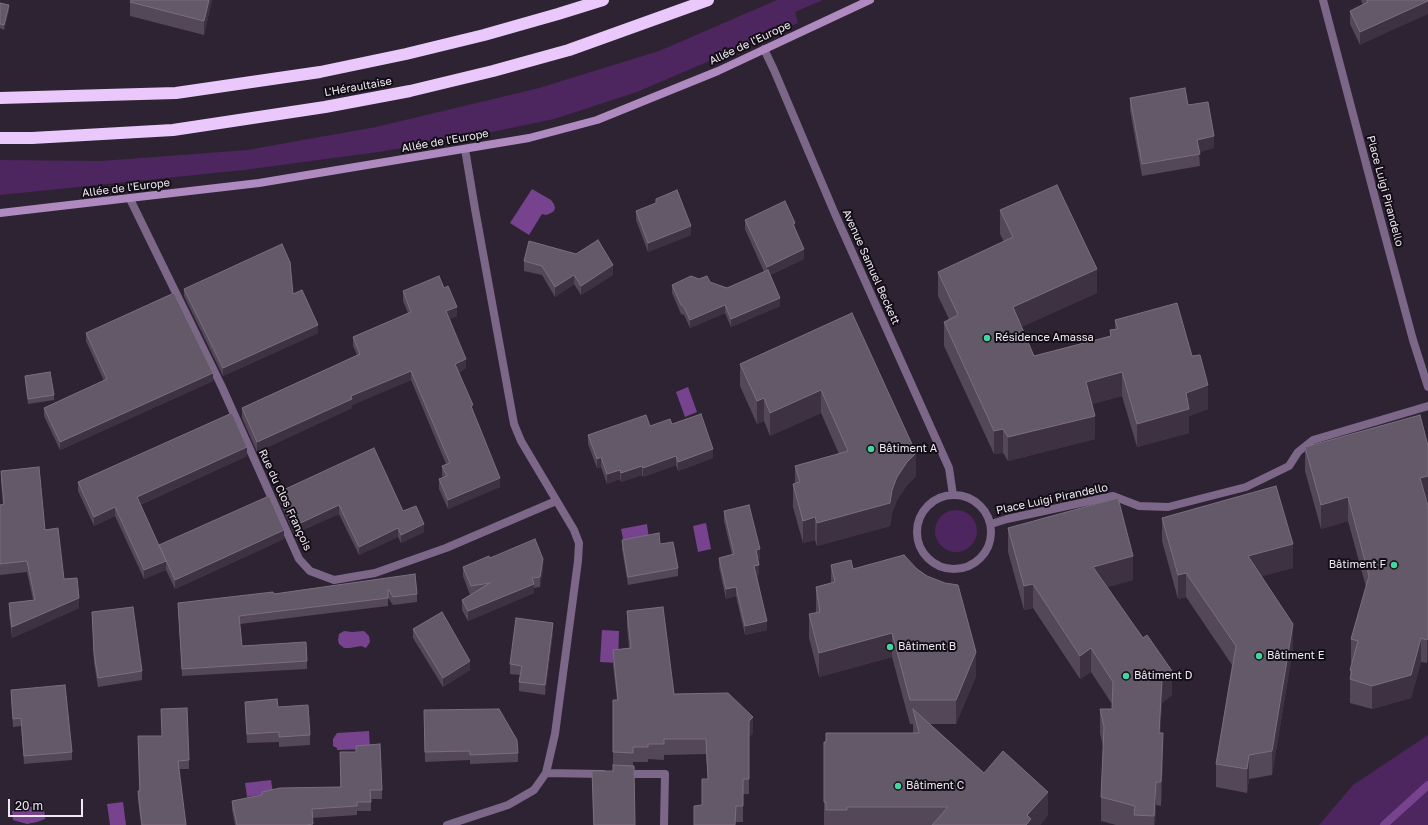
<!DOCTYPE html>
<meta charset="utf-8">
<style>
body{margin:0}
#map{position:relative;width:1428px;height:825px;overflow:hidden;background:#2e2333;font-family:"Golos Text",sans-serif}
canvas{display:block}
.scale{position:absolute;left:8px;top:799px;width:75px;height:18px;box-sizing:border-box;border:2px solid #f0e9f4;border-top:0;padding-left:5px;font-size:12px;line-height:14px;white-space:nowrap;color:#f0e9f4;-webkit-text-stroke:3px #130e16;paint-order:stroke}
</style>
<div id="map">
<canvas width="1428" height="825"></canvas>
<div class="scale">20 m</div>
</div>
<script>
const ctx = document.querySelector('canvas').getContext('2d');
ctx.lineJoin = 'round';
function paint(path, color) { ctx.fillStyle = color; ctx.fill(path, 'evenodd'); }
const shape = rows => new Path2D(rows.map(r => 'M' + r).join(''));
function trace(path, color, width, dash) { ctx.strokeStyle = color; ctx.lineWidth = width; ctx.lineCap = dash ? 'butt' : 'round'; ctx.setLineDash(dash || []); ctx.stroke(path); }
function drawText(font, color, halo, rows, align = 'center') {
  ctx.font = font + ' "Golos Text",sans-serif'; ctx.lineWidth = 4; ctx.setLineDash([]); ctx.textBaseline = 'middle'; ctx.strokeStyle = halo; ctx.fillStyle = color; for (const [text, x, y, turn = 0] of rows) {
    ctx.save(); ctx.translate(x, y); ctx.rotate((+turn || 0) * Math.PI / 180); ctx.textAlign = isNaN(turn) ? turn : align; if (halo) ctx.strokeText(text, 0, 0); ctx.fillText(text, 0, 0); ctx.restore();
  }
}
paint(shape([
 [777,0,823,0,795,12,798,23,637,92,554,119,463,138,378,152,244,170,0,195,0,160,101,161,247,150,376,127,539,88,659,51],
 '935 531a21 21 0 1 1 42 0a21 21 0 1 1-42 0Z',
 [1428,735,1428,825,1319,825,1353,785]
]), '#4d255f');
paint(shape([
 [532,189,551,200,554,204,555,208,554,211,551,213,546,215,542,214,529,235,510,223],
 [688,387,697,412,685,417,676,392],
 [706,523,711,549,698,552,693,526],
 [647,524,649,539,624,544,621,529],
 [602,630,619,631,618,663,600,662],
 [344,631,352,632,364,631,369,636,370,642,366,648,361,646,350,648,344,648,339,644,338,640,339,634],
 [369,731,370,749,337,750,337,748,333,746,333,739,337,733],
 [271,780,273,793,247,797,245,783],
 [123,802,126,825,110,825,107,804],
 [26,806,44,809,45,819,37,822,27,824,13,820,12,811]
]), '#77438f');
trace(shape([
 [1384,825,1428,785]
]), '#77438f', 8);
trace(shape([
 [1323,0,1380,217,1413,340,1428,387],
 [764,49,774,70,835,214,949,468,953,495],
 [130,199,222,387,299,559,310,571,334,580,375,573,446,548,556,501],
 '917 532a37 37 0 1 1 74 0a37 37 0 1 1-74 0Z',
 [991,524,1007,519,1113,496,1139,506,1168,507,1246,487,1289,466,1298,452,1313,440,1428,406],
 [546,773,603,774],
 [624,774,665,774,664,825],
 [447,825,508,805,534,790,546,773,555,734,578,561,579,543,574,530,521,441,514,424,475,209,465,149]
]), '#7d6788', 8);
trace(shape([
 [0,213,259,183,529,138,597,120,718,71,870,0]
]), '#ae8ac0', 8);
trace(shape([
 [0,98,176,93,320,72,406,54,484,35,558,14,603,0],
 [0,138,32,138,173,130,325,107,410,91,493,71,569,50,708,0]
]), '#eac8fb', 12);
paint(shape([
 [212,0,204,35,130,16,130,2],
 [1361,0,1428,0,1360,45,1350,24,1350,11,1363,5],
 [0,3,9,10,4,30,0,28],
 [1130,98,1188,105,1214,148,1199,152,1200,166,1142,176,1130,110],
 [656,199,691,235,648,252,636,220,636,211,656,203],
 [1000,210,1097,293,1021,327,1034,356,1110,336,1110,330,1115,329,1115,320,1208,409,1189,416,1189,433,1137,447,1122,396,1092,404,1095,439,1008,461,1003,453,994,454,944,346,944,322,949,319,938,296,938,272,1004,242,1000,234],
 [745,220,795,230,804,259,770,275,780,306,731,327,725,313,690,328,684,315,681,314,672,293,672,285,699,279,727,288,764,272,745,229],
 [524,261,613,275,581,295,574,284,555,297,542,275,524,271],
 [184,289,293,294,318,333,223,376,184,296],
 [403,291,457,316,450,319,466,368,459,372,500,487,448,509,439,489,439,479,443,478,442,475,442,466,446,464,411,380,352,405,352,408,257,452,242,418,242,408,357,355,353,346,353,337,408,313,403,301],
 [852,313,916,476,907,485,897,500,892,513,890,526,817,546,815,540,803,543,793,507,793,484,795,484,795,466,839,454,821,413,770,436,764,421,757,424,740,386,740,364],
 [86,333,213,381,60,450,44,416,44,408,104,381,86,341],
 [25,376,54,395,54,400,28,404,25,381],
 [672,424,713,458,678,471,676,465,643,477,642,475,621,482,620,479,607,484,601,467,597,468,588,444,588,435,650,426],
 [1428,446,1428,499,1426,500,1428,506,1427,663,1421,662,1411,698,1372,709,1350,703,1350,670,1352,663,1351,663,1351,639,1366,587,1348,521,1321,529,1305,471,1305,447],
 [247,456,140,505,159,546,284,539,175,589,166,570,144,579,115,516,94,526,78,491,78,482],
 [1,471,45,530,64,579,79,608,12,638,9,614,9,603,33,600,27,572,0,575,0,505,3,504,1,482],
 [279,492,403,511,424,532,401,543,398,537,359,555,339,514,294,534,279,500],
 [724,511,760,559,758,559,759,575,757,575,767,630,745,635,736,596,726,599,719,567,719,558,732,555,724,521],
 [1162,518,1293,568,1262,576,1293,648,1272,775,1249,779,1247,793,1216,787,1216,764,1232,665,1186,597,1178,599,1162,541],
 [1008,528,1133,580,1107,587,1172,695,1162,703,1160,733,1163,757,1161,806,1156,805,1155,825,1116,825,1101,821,1101,797,1103,747,1100,733,1100,709,1112,709,1112,704,1091,672,1080,679,1033,608,1024,610,1008,552],
 [622,540,660,544,678,568,678,576,628,585,622,549],
 [490,558,543,568,540,587,534,588,534,593,468,621,462,610,462,600,470,595,463,576,463,567],
 [831,565,853,569,976,676,956,724,930,724,984,773,1048,815,1040,825,824,825,824,742,913,733,913,724,910,724,892,657,819,677,809,638,809,614,816,613,816,587,831,583],
 [415,574,417,594,417,602,393,605,388,598,388,606,240,624,242,646,307,661,307,669,182,676,178,603,274,594],
 [627,611,674,694,753,733,749,737,749,794,743,794,743,822,736,822,702,805,702,779,708,779,706,754,664,755,664,760,648,759,648,762,633,762,635,825,593,825,592,771,613,771,613,700,617,700,613,665,613,650,629,648,627,626],
 [92,612,142,671,142,680,98,687,94,663],
 [413,629,470,670,443,687,413,638],
 [553,632,545,695,519,691,519,682,520,675,510,674,510,664],
 [11,690,72,752,72,760,24,764,21,726,13,727,11,698],
 [245,702,278,707,310,735,310,745,279,747,279,742,247,743,245,711],
 [424,720,518,753,518,762,470,764,470,760,425,762],
 [138,736,189,760,189,769,179,769,186,825,141,825,138,800,138,791,139,791],
 [340,752,382,790,382,799,371,799,371,811,357,811,357,815,312,818,313,825,235,825,232,810,232,801,262,795,262,792,340,787]
]), '#534758');
paint(shape([
 [209,0,212,0,204,35,204,21],
 [1428,1,1428,14,1360,45,1360,32],
 [9,5,9,10,4,30,4,25],
 [1214,136,1214,148,1197,152,1197,140],
 [795,223,795,232,793,224],
 [691,226,691,235,648,252,648,243],
 [804,249,804,259,767,276,767,267],
 [613,265,613,275,581,295,581,286],
 [1097,269,1097,293,1013,331,1013,307],
 [574,275,574,284,555,297,555,287],
 [780,298,780,306,731,327,731,319],
 [725,305,725,313,690,328,690,320],
 [457,307,457,316,446,321,446,311],
 [318,325,318,333,223,376,223,368],
 [466,359,466,368,455,373,455,364],
 [411,371,411,380,352,405,352,408,257,452,257,442,351,396],
 [1122,372,1122,396,1086,406,1086,382],
 [213,373,213,381,60,450,60,442],
 [1208,385,1208,409,1189,416,1189,433,1137,447,1137,424,1186,393],
 [821,390,821,413,770,436,770,413],
 [764,398,764,421,757,424,757,401],
 [1095,416,1095,439,1008,461,1008,437],
 [1003,429,1003,453,994,454,994,431],
 [247,447,247,456,137,506,137,497],
 [713,449,713,458,678,471,678,462],
 [916,453,916,476,907,485,897,500,892,513,890,526,817,546,817,523,892,490,897,477,907,462],
 [676,456,676,465,643,477,643,468],
 [601,457,601,467,597,468,597,459],
 [642,466,642,475,621,482,621,473],
 [620,470,620,479,607,484,607,474],
 [1428,476,1428,499,1420,501,1420,478],
 [500,478,500,487,448,509,448,500],
 [1348,497,1348,521,1321,529,1321,505],
 [339,505,339,514,294,534,294,526],
 [115,507,115,516,94,526,94,517],
 [815,517,815,540,803,543,803,521],
 [424,524,424,532,401,543,401,535],
 [398,528,398,537,359,555,359,547],
 [284,530,284,539,175,589,175,580],
 [1293,544,1293,568,1248,580,1248,556],
 [760,549,760,559,756,560,756,550],
 [1133,556,1133,580,1093,591,1093,567],
 [543,559,543,568,540,587,540,577],
 [166,561,166,570,144,579,144,570],
 [759,565,759,575,754,576,754,566],
 [1186,573,1186,597,1178,599,1178,575],
 [534,584,534,593,468,621,468,611],
 [1033,584,1033,608,1024,610,1024,586],
 [736,587,736,596,726,599,726,589],
 [79,598,79,608,12,638,12,627],
 [767,621,767,630,745,635,745,626],
 [553,623,553,632,545,695,545,685],
 [1293,624,1293,648,1272,775,1272,751],
 [892,633,892,657,819,677,819,653],
 [1428,637,1428,660,1427,663,1427,640],
 [1421,638,1421,662,1411,698,1372,709,1372,686],
 [1091,648,1091,672,1080,679,1080,656],
 [976,652,976,676,956,724,956,700],
 [470,661,470,670,443,687,443,678],
 [1172,671,1172,695,1162,703,1159,757,1159,733,1162,680],
 [753,717,753,733,749,737,749,721],
 [1163,733,1163,757,1161,806,1161,782],
 [1249,755,1249,779,1247,793,1247,769],
 [1156,782,1156,805,1155,825,1154,825],
 [1048,792,1048,815,1040,825,1026,825,1027,815]
]), '#3d3142');
const building = shape([
 [131,0,209,0,204,21,130,2,131,0],
 [1367,0,1428,0,1428,1,1360,32,1350,11,1368,2,1367,0],
 [0,3,9,5,4,25,0,24,0,3],
 [1185,88,1188,105,1208,102,1214,136,1197,140,1200,154,1142,164,1130,98,1185,88],
 [1057,185,1097,269,1013,307,1034,356,1111,336,1110,330,1118,329,1115,320,1177,303,1192,356,1200,355,1208,385,1186,393,1189,409,1137,424,1122,372,1086,382,1095,416,1008,437,1003,429,994,431,944,322,958,315,938,272,1013,237,1000,210,1057,185],
 [677,190,691,226,648,243,636,211,656,203,656,199,677,190],
 [785,201,795,223,793,224,804,249,767,267,745,220,785,201],
 [598,240,613,265,581,286,574,275,555,287,542,266,524,261,529,241,576,254,598,240],
 [282,244,290,262,293,294,302,290,318,325,223,368,184,289,282,244],
 [768,270,780,298,731,319,725,305,690,320,684,307,681,305,672,285,691,276,699,279,707,276,710,282,727,288,768,270],
 [439,276,444,288,448,286,457,307,446,311,466,359,455,364,473,405,471,406,500,478,448,500,439,479,447,476,442,466,450,463,411,371,351,396,352,399,257,442,242,408,360,354,353,337,411,312,403,291,439,276],
 [174,293,213,373,60,442,44,408,107,379,86,333,174,293],
 [852,313,916,453,907,462,897,477,892,490,890,503,817,523,815,517,803,521,793,484,800,482,795,466,848,451,821,390,770,413,764,398,757,401,740,364,852,313],
 [50,372,54,395,28,399,25,376,50,372],
 [232,413,247,447,137,497,166,561,144,570,115,507,94,517,78,482,232,413],
 [701,414,713,449,678,462,676,456,643,468,642,466,621,473,620,470,607,474,601,457,597,459,588,435,646,415,650,426,670,419,672,424,701,414],
 [1420,415,1428,446,1428,476,1420,478,1428,506,1428,637,1427,640,1421,638,1411,675,1372,686,1350,679,1352,671,1350,670,1358,641,1351,639,1369,576,1348,497,1321,505,1305,447,1420,415],
 [374,448,403,511,416,506,424,524,401,535,398,528,359,547,339,505,294,526,279,492,374,448],
 [39,467,45,530,58,528,64,579,77,578,79,598,12,627,9,603,35,600,27,561,0,564,0,505,4,504,1,471,39,467],
 [1276,486,1293,544,1248,556,1293,624,1272,751,1249,755,1247,769,1216,764,1236,646,1186,573,1178,575,1162,518,1276,486],
 [269,496,284,530,175,580,159,545,269,496],
 [1118,498,1133,556,1093,567,1143,638,1147,635,1172,671,1162,680,1159,733,1163,733,1161,782,1156,782,1154,816,1134,815,1135,806,1101,797,1104,727,1100,709,1112,709,1113,682,1091,648,1080,656,1033,584,1024,586,1008,528,1118,498],
 [749,505,760,549,756,550,759,565,754,566,767,621,745,626,736,587,726,589,719,558,734,554,724,511,749,505],
 [659,533,660,544,673,542,678,568,628,577,622,540,659,533],
 [535,539,543,559,540,577,532,578,534,584,468,611,462,600,490,583,471,586,463,567,489,556,490,558,535,539],
 [904,555,917,569,927,576,945,583,958,585,976,652,956,700,910,700,892,633,819,653,809,614,820,612,816,587,835,582,831,565,851,560,853,569,904,555],
 [415,574,417,594,393,597,388,589,388,598,239,616,242,646,306,642,307,661,182,669,178,603,273,592,274,594,415,574],
 [133,607,142,671,98,678,94,653,92,612,133,607],
 [663,607,674,694,728,693,753,717,749,721,749,779,743,779,743,806,736,806,735,825,694,825,694,806,702,805,702,779,708,779,706,739,664,739,664,744,648,744,648,747,633,747,633,753,613,752,613,700,618,700,613,650,631,648,627,611,663,607],
 [442,612,470,661,443,678,413,629,442,612],
 [516,618,553,623,545,685,519,682,522,666,510,664,516,618],
 [65,685,72,752,24,756,21,718,13,719,11,690,65,685],
 [277,699,278,707,308,705,310,735,279,737,279,732,247,734,245,702,277,699],
 [187,708,189,760,178,761,186,825,142,825,138,791,140,791,138,736,162,736,161,709,187,708],
 [499,709,517,740,518,753,470,755,470,751,425,752,424,710,499,709],
 [913,709,984,773,1003,751,1048,792,1027,815,1031,819,1026,825,932,825,948,807,847,807,847,810,826,810,826,802,824,802,824,742,826,742,826,733,919,733,913,709],
 [380,744,382,790,370,790,371,802,357,802,357,806,312,809,313,824,306,825,237,825,232,801,262,795,262,792,280,788,341,787,340,752,356,752,356,746,380,744],
 [613,765,634,766,635,825,594,825,592,771,613,771,613,765]
]);
paint(building, '#645969');
trace(building, '#7a6f7e', 1);
for (const [x, y, r, color] of [
 [987,338,4,"#44d49f"],
 [871,449,4,"#44d49f"],
 [1394,565,4,"#44d49f"],
 [890,647,4,"#44d49f"],
 [1259,656,4,"#44d49f"],
 [1126,676,4,"#44d49f"],
 [898,786,4,"#44d49f"]
]) { const dot = new Path2D(); dot.arc(x, y, r, 0, 2 * Math.PI); ctx.fillStyle = color; ctx.fill(dot); trace(dot, '#130e16', 1.5); }
drawText('11px', '#f0e9f4', '#130e16', [
 ["Allée de l'Europe",750,43,-25],
 ["L'Héraultaise",358,87,-10],
 ["Allée de l'Europe",445,141,-10],
 ["Allée de l'Europe",126,188,-7],
 ["Place Luigi Pirandello",1385,191,75],
 ["Avenue Samuel Beckett",871,267,66],
 ["Place Luigi Pirandello",1052,499,-12],
 ["Rue du Clos François",285,500,65]
]);
drawText('11px', '#f0e9f4', '#130e16', [
 ["Résidence Amassa",995,338],
 ["Bâtiment A",879,449],
 ["Bâtiment F",1386,565,"right"],
 ["Bâtiment B",898,647],
 ["Bâtiment E",1267,656],
 ["Bâtiment D",1134,676],
 ["Bâtiment C",906,786]
], 'left');
</script>
